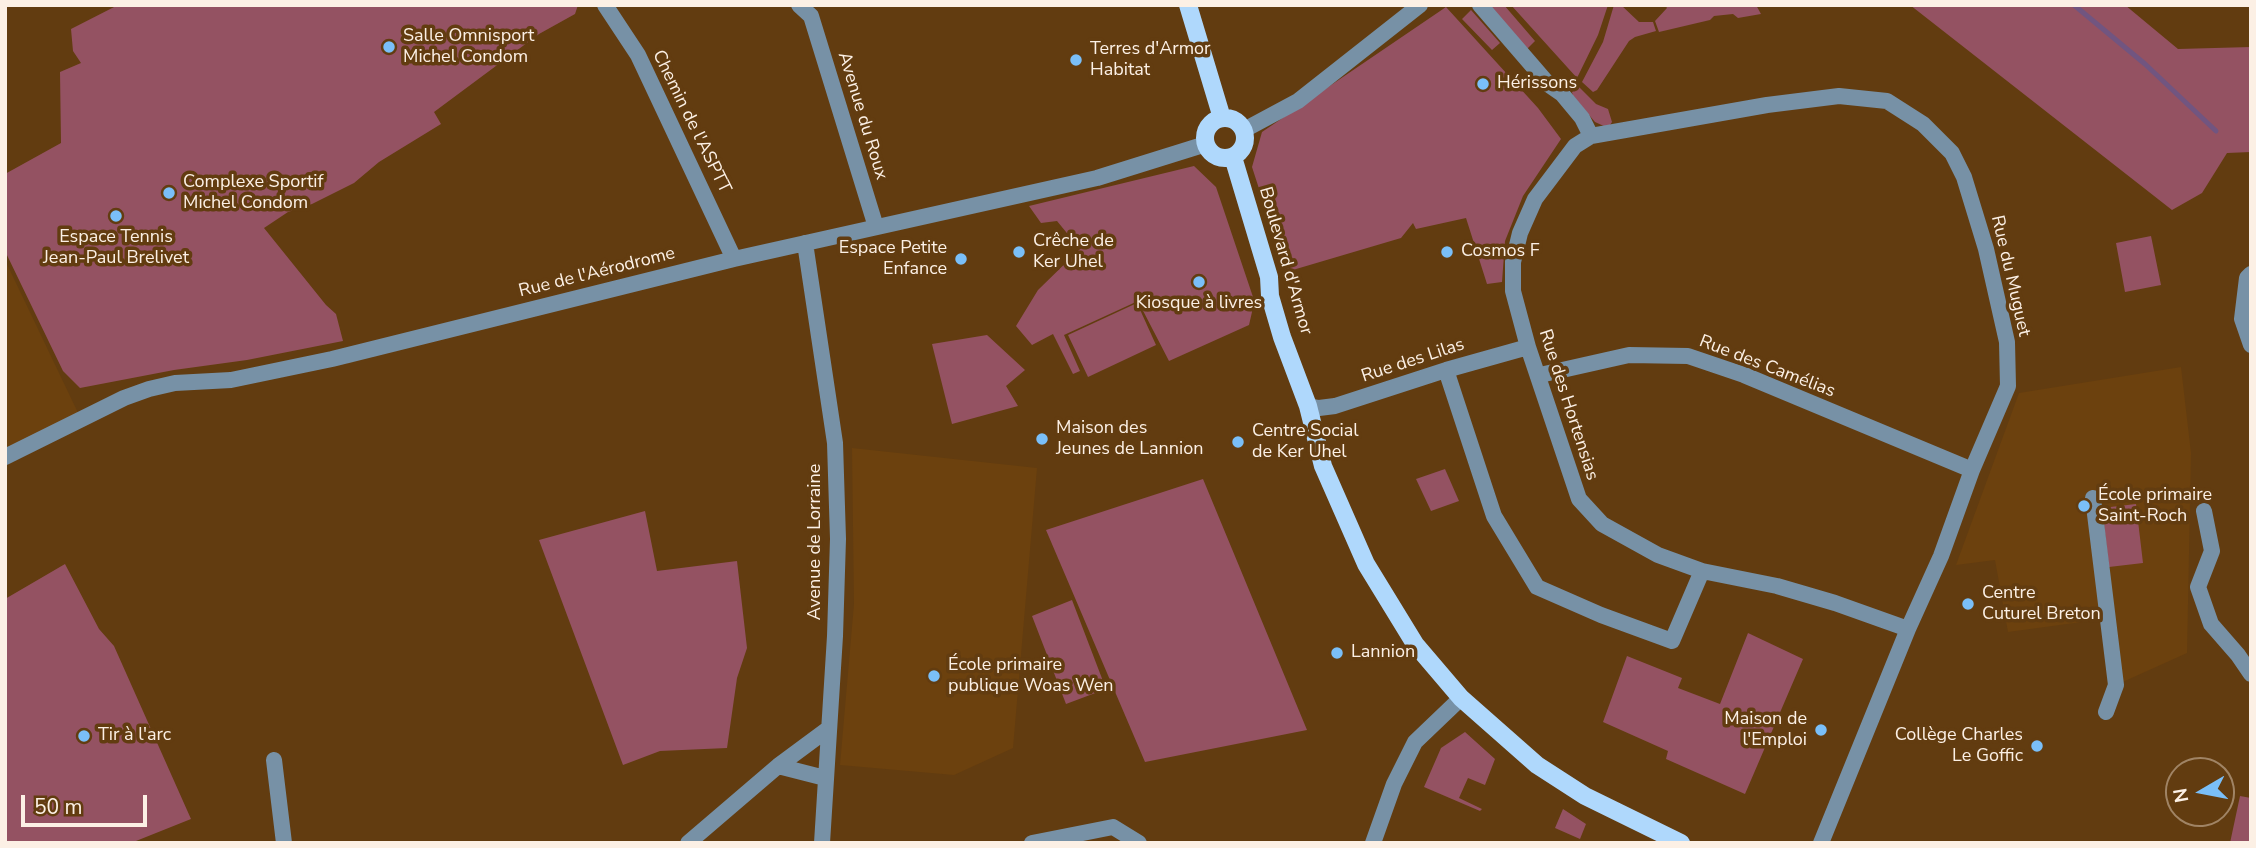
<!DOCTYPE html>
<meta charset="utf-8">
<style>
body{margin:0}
#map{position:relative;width:2256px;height:848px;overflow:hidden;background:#623c10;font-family:"Nunito Sans",sans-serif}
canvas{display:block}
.frame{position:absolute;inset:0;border:7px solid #fcf0e5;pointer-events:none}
.north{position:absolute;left:2165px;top:757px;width:70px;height:70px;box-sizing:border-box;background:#623c10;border:2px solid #a08465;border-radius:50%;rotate:260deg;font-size:19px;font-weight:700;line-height:28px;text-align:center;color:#fcf0e5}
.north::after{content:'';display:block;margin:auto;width:24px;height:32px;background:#7abff8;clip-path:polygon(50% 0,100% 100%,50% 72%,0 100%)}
.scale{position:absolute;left:21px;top:795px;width:126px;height:32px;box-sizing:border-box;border:4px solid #fcf0e5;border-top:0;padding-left:9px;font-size:21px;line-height:24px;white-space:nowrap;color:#fcf0e5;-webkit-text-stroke:5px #623c10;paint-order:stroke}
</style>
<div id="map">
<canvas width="2256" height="848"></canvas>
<div class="frame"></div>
<div class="north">N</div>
<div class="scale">50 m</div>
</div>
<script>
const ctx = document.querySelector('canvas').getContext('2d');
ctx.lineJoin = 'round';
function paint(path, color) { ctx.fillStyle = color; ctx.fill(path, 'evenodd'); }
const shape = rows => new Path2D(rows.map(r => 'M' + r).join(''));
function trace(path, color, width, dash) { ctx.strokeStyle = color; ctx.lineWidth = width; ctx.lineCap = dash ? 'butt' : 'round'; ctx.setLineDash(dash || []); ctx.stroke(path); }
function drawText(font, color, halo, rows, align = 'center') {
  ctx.font = font + ' "Nunito Sans",sans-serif'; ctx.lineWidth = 7; ctx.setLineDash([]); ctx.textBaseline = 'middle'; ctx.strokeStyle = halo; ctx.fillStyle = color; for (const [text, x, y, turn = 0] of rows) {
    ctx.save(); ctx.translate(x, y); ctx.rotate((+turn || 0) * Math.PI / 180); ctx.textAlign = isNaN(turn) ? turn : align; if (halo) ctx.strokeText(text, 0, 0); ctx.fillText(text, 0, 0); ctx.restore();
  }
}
paint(shape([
 [5,260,81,419,5,457],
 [2181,367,2191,453,2187,653,2116,685,2104,619,2008,632,1995,560,1956,565,2019,393],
 [852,448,1037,468,1013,748,954,775,840,765,854,604]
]), '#6c410e');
paint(shape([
 [118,5,578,5,575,14,539,34,434,112,441,124,379,162,354,183,312,204,288,212,264,228,326,305,336,314,343,341,247,360,174,370,80,388,63,371,5,251,5,174,61,143,60,72,81,63,73,51,71,29],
 [1487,5,1504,5,1535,41,1527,49],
 [1511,5,1608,5,1598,35,1577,78],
 [1614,5,1621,5,1639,22,1653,22,1656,31,1635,37,1629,41,1597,90,1593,92,1582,82,1603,42],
 [1665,5,1756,5,1761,14,1738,18,1733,14,1714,16,1710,20,1659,32,1655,21,1667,8],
 [1910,5,2125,5,2178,49,2251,47,2251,152,2227,153,2202,193,2172,210],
 [1446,7,1538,108,1561,139,1523,196,1505,241,1502,282,1487,284,1466,218,1416,229,1413,223,1401,238,1286,272,1252,167,1262,132],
 [1471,10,1500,43,1492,50,1462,19],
 [1578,86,1596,104,1608,109,1612,122,1610,125,1606,127,1595,122,1573,96,1572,92],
 [1194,166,1216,187,1253,297,1249,304,1252,312,1249,325,1169,361,1138,301,1064,335,1080,371,1073,374,1053,334,1032,345,1016,326,1038,290,1080,249,1057,221,1041,223,1029,206],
 [2151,236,2161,285,2125,292,2116,243],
 [1137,303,1156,345,1088,377,1068,335],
 [987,335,1025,370,1006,386,1018,406,952,424,932,344],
 [1445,469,1459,501,1431,511,1416,479],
 [1203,479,1307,730,1145,762,1046,530],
 [2136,504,2143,563,2109,567,2102,508],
 [645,511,657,571,737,561,747,648,737,678,727,748,660,751,623,765,539,540],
 [65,564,99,629,114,646,191,819,131,843,5,843,5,599],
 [1072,600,1106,689,1066,704,1032,616],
 [1748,633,1803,659,1745,794,1666,759,1668,751,1603,722,1627,656,1682,678,1678,688,1720,704],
 [1465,732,1495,759,1485,785,1468,778,1459,798,1482,809,1480,811,1424,787,1441,748],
 [2240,796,2251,798,2251,843,2230,843],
 [1563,809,1586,824,1580,839,1555,828]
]), '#945262');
trace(shape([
 [2074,5,2145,64,2216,131]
]), '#715580', 5);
trace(shape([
 [605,5,638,55,734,259],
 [799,5,811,16,876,227],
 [1480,5,1549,85,1562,94,1582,118,1591,136,1575,146,1535,199,1520,233,1513,262,1513,291,1528,347,1579,499,1602,524,1658,555,1702,571,1777,586,1835,603,1908,629],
 [1244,130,1298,101,1420,5],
 [1591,136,1767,105,1839,96,1887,101,1923,124,1952,153,1964,177,1986,249,2007,342,2008,386,1972,470,1941,556,1908,629,1821,843],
 [805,243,835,443,838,539,835,636,822,843],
 [2251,274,2247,278,2242,319,2251,345],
 [1446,370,1494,516,1537,587,1601,615,1672,641,1702,571],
 [1540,375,1629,355,1688,356,1744,375,1972,470],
 [1308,406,1319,408,1335,406,1446,370,1528,347],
 [5,457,124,398,149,389,175,383,231,380,332,359,734,259,1097,178,1206,144],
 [2093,498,2116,685,2106,712],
 [2204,511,2212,551,2198,587,2211,624,2238,655,2251,674],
 [274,760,284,843],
 [778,766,825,778],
 [688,843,778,766,828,729],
 [1032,843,1113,827,1139,843],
 [1373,843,1394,784,1415,742,1461,698]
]), '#7791a6', 16);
trace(shape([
 [1188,5,1222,118],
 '1205 138a20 20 0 1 1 40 0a20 20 0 1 1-40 0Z',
 [1233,157,1269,277,1270,296,1282,337,1308,406,1323,466,1366,564,1415,644,1461,698,1537,765,1585,796,1681,843]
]), '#afd8fc', 18);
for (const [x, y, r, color] of [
 [389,47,7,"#7abff8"],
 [1076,60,7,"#7abff8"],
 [1483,84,7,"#7abff8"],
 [169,193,7,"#7abff8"],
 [116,216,7,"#7abff8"],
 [1019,252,7,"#7abff8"],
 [1447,252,7,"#7abff8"],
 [961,259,7,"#7abff8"],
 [1199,282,7,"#7abff8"],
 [1042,439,7,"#7abff8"],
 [1238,442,7,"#7abff8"],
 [2084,506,7,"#7abff8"],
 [1968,604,7,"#7abff8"],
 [1337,653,7,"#7abff8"],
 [934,676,7,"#7abff8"],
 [1821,730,7,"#7abff8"],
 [84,736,7,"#7abff8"],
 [2037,746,7,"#7abff8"]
]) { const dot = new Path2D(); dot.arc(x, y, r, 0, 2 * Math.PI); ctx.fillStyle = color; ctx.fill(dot); trace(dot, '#623c10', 2.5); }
drawText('18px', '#fcf0e5', '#623c10', [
 ["Salle Omnisport",403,37],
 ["Michel Condom",403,58],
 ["Terres d'Armor",1090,50],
 ["Habitat",1090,71],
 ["Hérissons",1497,84],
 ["Complexe Sportif",183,183],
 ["Michel Condom",183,204],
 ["Espace Tennis",116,238,"center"],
 ["Jean-Paul Brelivet",116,259,"center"],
 ["Crêche de",1033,242],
 ["Ker Uhel",1033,263],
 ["Espace Petite",947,249,"right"],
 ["Enfance",947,270,"right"],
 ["Cosmos F",1461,252],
 ["Kiosque à livres",1199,304,"center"],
 ["Maison des",1056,429],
 ["Jeunes de Lannion",1056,450],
 ["Centre Social",1252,432],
 ["de Ker Uhel",1252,453],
 ["École primaire",2098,496],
 ["Saint-Roch",2098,517],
 ["Centre",1982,594],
 ["Cuturel Breton",1982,615],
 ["Lannion",1351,653],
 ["École primaire",948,666],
 ["publique Woas Wen",948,687],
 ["Maison de",1807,720,"right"],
 ["l'Emploi",1807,741,"right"],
 ["Tir à l'arc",98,736],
 ["Collège Charles",2023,736,"right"],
 ["Le Goffic",2023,757,"right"]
], 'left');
drawText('18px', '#fcf0e5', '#623c10', [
 ["Avenue du Roux",862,116,73],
 ["Chemin de l'ASPTT",691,122,64],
 ["Boulevard d'Armor",1285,261,74],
 ["Rue de l'Aérodrome",597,273,-14],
 ["Rue du Muguet",2010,276,77],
 ["Rue des Lilas",1413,361,-18],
 ["Rue des Camélias",1767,367,21],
 ["Rue des Hortensias",1568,405,72],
 ["Avenue de Lorraine",816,542,-90]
]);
</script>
